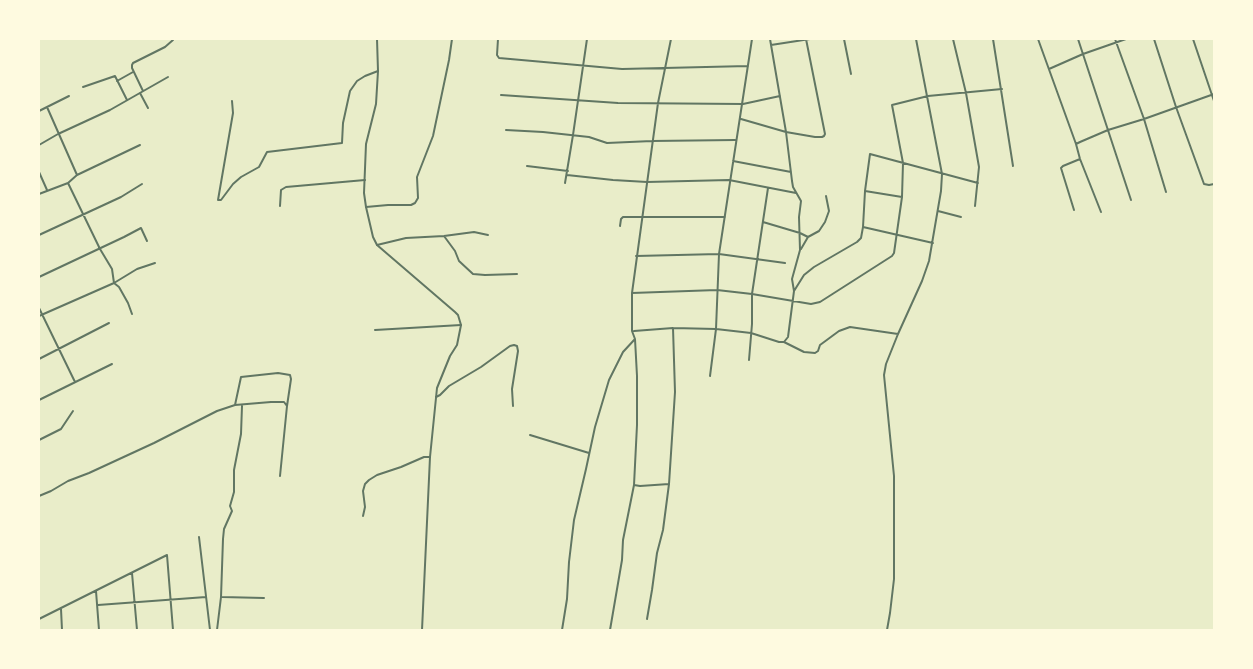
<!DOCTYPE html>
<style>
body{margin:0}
#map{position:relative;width:1253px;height:669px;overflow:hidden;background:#e9edc9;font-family:"Source Serif 4",serif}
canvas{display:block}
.frame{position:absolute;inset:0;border:40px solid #fefae0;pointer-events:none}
</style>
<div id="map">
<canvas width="1253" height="669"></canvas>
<div class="frame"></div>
</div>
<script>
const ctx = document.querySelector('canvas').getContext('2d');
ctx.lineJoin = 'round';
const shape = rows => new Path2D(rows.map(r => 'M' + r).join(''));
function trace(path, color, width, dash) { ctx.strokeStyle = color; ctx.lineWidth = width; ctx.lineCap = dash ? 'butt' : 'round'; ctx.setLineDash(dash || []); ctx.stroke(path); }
trace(shape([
 [498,39,497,55,499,58,622,69,748,66],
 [844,39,851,74],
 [953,39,966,93,979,167,975,206],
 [993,39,1013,166],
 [1038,39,1076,144,1080,159,1101,212],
 [1078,39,1131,200],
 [1115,39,1144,119,1166,192],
 [1154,39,1176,107,1204,184,1209,185,1214,184],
 [1193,39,1214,101],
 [771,45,810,39],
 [1049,69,1083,54,1126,39],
 [117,81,133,72],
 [83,87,115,76,127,100],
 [143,91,132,68,132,65,133,63,165,47,173,40],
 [140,93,148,108],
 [501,95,618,103,743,104,780,96],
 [47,107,77,175],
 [39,111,69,96],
 [741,119,786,132,815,137,822,137,824,136,825,134,806,39],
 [506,130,543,132,589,137,607,143,652,141,735,140],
 [1076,144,1080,142,1108,130,1144,119,1214,94],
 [39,145,58,134,110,110,168,77],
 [733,161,791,172],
 [527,166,568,171],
 [39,172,47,190],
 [567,175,613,180,647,182,729,180,796,193],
 [68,183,100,249,112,269,114,283,119,287,128,303,132,314],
 [565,183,573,135,587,39],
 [865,191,902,197],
 [39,194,68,183,77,175,140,145],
 [218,200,221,200,233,184,241,177,259,167,267,152,342,143,343,123,350,91,357,81,365,76,378,71],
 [218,200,233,113,232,101],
 [280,206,281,190,286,187,365,180],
 [366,207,388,205,411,205,415,203,418,198,417,177,433,136,449,60,452,39],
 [1074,210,1061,168,1063,166,1080,159],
 [938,211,961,217],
 [763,222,800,233,808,237],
 [620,226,621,219,623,217,725,217],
 [863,227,933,243],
 [39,235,121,197,142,184],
 [444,236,455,251,459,261,473,274,485,275,517,274],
 [377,245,406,238,444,236,474,232,488,235],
 [801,249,808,237,819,231,825,222,829,211,826,196],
 [636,256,719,254,785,263],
 [39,277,124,237,141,228,147,241],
 [794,291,804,275,814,267,857,242,861,238,863,227,865,191,870,154,978,183],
 [632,293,717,290,752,294,811,304,820,302,892,256,894,253,902,197,903,163,892,105,928,96,1002,89],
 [39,308,75,382],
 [39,316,114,283,137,269,155,263],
 [375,330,461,325],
 [634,331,673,328,716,329,751,333,779,342,784,342,788,337,794,291,792,279,800,250,799,217,801,201,793,187,792,181,786,132,770,39],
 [784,342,804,352,815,353,818,351,820,345,839,331,850,327,898,334],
 [39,359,109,323],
 [749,360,752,324,752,294,768,188],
 [710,376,716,329,719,254,752,39],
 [436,397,440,395,449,386,481,367,510,346,514,345,517,346,518,351,512,389,513,406],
 [39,400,112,364],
 [235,405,241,377,278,373,290,375,291,379,287,406,280,476],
 [530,435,589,453],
 [39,440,61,429,73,411],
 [634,485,640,486,669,484],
 [39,496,51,491,68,481,89,473,154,443,217,411,235,405,271,402,284,402,287,406],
 [363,516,365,507,363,491,365,484,369,480,377,475,401,467,424,457,430,457],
 [199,537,210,630],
 [132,573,137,630],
 [96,591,99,630],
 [222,597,264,598],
 [98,605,206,597],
 [61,609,62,630],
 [39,619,167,555,173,630],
 [647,619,652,590,657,553,663,530,669,484,675,392,673,328],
 [217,630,221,597,223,539,224,529,232,511,230,506,234,492,234,470,241,434,242,406],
 [562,630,567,599,569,562,574,520,586,469,595,427,609,380,623,352,635,339],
 [610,630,622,560,623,540,634,485,637,425,637,376,635,339,632,331,632,293,658,103,671,39],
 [887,630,890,613,894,579,894,476,884,375,886,364,898,334,922,281,929,261,941,191,942,174,916,39]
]), '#617663', 2);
trace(shape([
 [377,39,378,71,376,104,366,144,364,193,366,207,373,237,377,245,455,312,458,315,461,325,457,345,450,356,437,388,430,457,422,630]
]), '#617663', 2);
</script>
